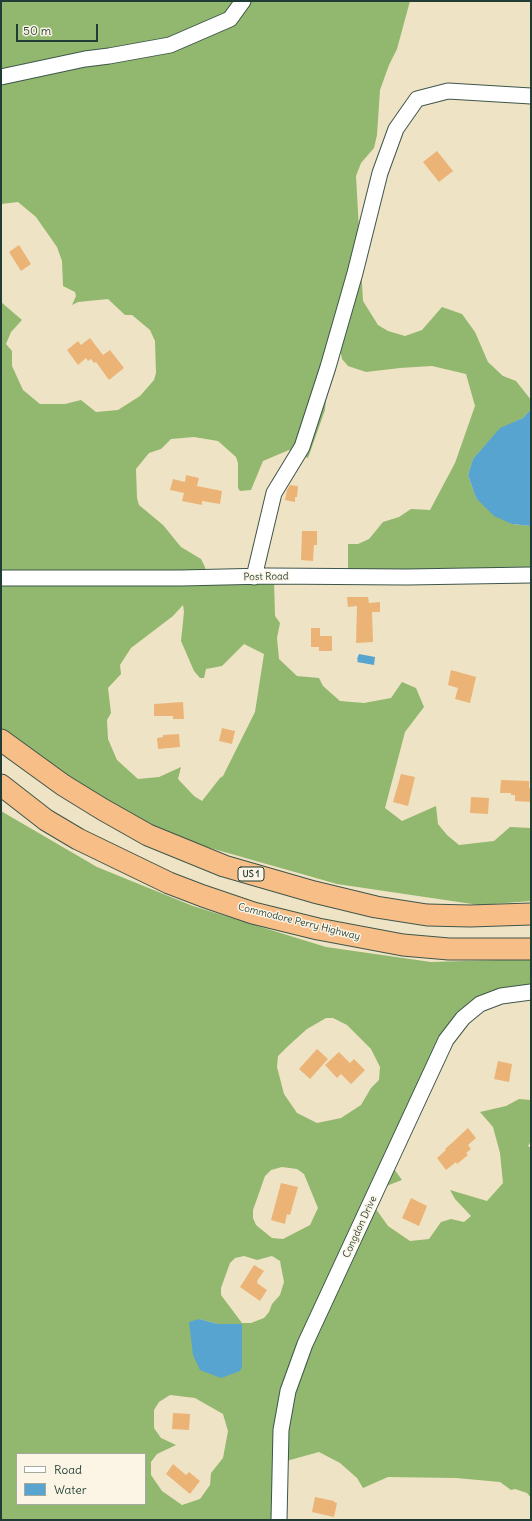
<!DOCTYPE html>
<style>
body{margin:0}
#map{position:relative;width:532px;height:1521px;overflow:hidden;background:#efe3c5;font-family:Delius,sans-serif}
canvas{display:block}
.frame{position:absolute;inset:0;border:2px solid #1f3d34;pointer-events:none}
.legend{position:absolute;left:16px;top:1453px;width:130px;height:52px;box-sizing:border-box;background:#fcf5e5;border:1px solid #a4ab9e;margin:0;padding:5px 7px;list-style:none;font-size:12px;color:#1f3d34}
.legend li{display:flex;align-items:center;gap:8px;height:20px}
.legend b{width:20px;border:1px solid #a4ab9e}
.scale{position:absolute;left:16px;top:24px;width:82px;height:18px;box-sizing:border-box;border:2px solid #1f3d34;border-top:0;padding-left:5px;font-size:12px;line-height:14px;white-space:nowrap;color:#1f3d34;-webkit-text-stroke:3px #fcf5e5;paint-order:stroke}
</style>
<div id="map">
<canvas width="532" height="1521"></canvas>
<div class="frame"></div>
<ul class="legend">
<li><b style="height:5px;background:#fff"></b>Road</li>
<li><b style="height:11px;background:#56a4cf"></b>Water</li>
</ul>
<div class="scale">50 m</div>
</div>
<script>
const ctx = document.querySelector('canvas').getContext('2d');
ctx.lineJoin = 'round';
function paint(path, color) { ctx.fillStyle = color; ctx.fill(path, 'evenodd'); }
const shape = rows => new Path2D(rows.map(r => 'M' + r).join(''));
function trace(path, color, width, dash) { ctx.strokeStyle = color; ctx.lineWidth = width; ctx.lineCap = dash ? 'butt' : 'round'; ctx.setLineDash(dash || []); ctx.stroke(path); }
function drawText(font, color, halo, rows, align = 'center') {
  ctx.font = font + ' Delius,sans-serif'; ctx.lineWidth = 3; ctx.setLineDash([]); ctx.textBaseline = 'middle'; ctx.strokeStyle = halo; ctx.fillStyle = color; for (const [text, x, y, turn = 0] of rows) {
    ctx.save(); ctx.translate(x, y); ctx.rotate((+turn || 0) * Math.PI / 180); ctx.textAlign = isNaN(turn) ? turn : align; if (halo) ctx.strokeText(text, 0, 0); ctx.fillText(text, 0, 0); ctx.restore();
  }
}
paint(shape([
 [1,1,410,1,397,49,389,65,380,90,377,135,374,148,361,163,356,176,363,301,378,325,388,331,405,336,422,330,442,307,462,314,475,332,488,362,503,376,516,381,531,400,531,409,523,418,500,429,473,459,468,475,476,498,512,524,531,526,531,576,348,577,348,544,358,544,369,539,383,522,399,517,411,509,430,510,455,463,475,406,466,374,432,366,400,368,366,372,348,366,342,359,340,349,322,371,326,399,325,410,308,458,289,450,263,461,251,490,240,491,238,488,238,463,236,457,218,441,194,437,171,439,161,449,149,453,136,469,137,498,139,505,163,525,181,547,201,559,205,567,206,577,274,580,275,616,280,623,277,638,279,659,297,676,319,678,323,686,340,701,364,703,391,698,402,682,416,688,424,707,405,732,385,808,402,821,436,806,438,824,447,835,459,845,494,841,510,827,531,828,531,901,479,905,337,884,168,836,104,803,13,739,1,728,1,302,22,320,11,332,6,344,12,351,12,366,23,390,40,404,65,404,81,400,96,412,118,410,140,396,154,380,156,373,155,341,150,330,132,315,125,315,108,299,78,302,72,305,76,296,75,292,63,286,62,261,57,247,36,217,18,202,1,204],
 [183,605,184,612,181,641,194,671,200,678,204,678,206,669,222,666,244,644,264,654,255,712,223,776,220,778,202,801,194,796,178,779,181,767,159,777,138,779,117,760,108,739,107,720,111,713,108,688,121,674,120,665,131,648,173,616],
 [1,811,97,867,193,906,326,947,431,962,531,959,531,992,470,1011,389,1162,402,1180,376,1190,371,1202,388,1226,410,1241,429,1239,441,1222,451,1219,464,1222,471,1216,455,1199,450,1190,487,1201,503,1183,500,1153,493,1127,480,1112,506,1106,519,1099,531,1100,531,1141,528,1146,531,1148,531,1498,527,1493,515,1489,511,1490,500,1482,456,1478,388,1477,363,1488,357,1478,340,1463,319,1452,279,1463,277,1520,1,1520],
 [326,1018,333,1018,347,1025,371,1049,380,1067,379,1080,371,1088,361,1105,341,1118,317,1123,297,1113,284,1094,277,1067,278,1056,287,1047,307,1029],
 [282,1167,297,1169,304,1174,318,1208,310,1225,283,1239,272,1238,256,1225,253,1218,253,1210,265,1176,271,1170],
 [244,1256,257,1260,272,1256,280,1261,284,1282,280,1295,272,1304,269,1312,264,1318,251,1323,242,1323,221,1295,221,1288,230,1263,235,1258],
 [199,1319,218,1324,242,1324,193,1355],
 [170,1395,195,1398,223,1414,228,1431,223,1458,211,1473,210,1485,200,1499,182,1505,162,1491,151,1475,151,1462,157,1454,176,1445,161,1438,154,1428,154,1410,159,1402],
 [17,1454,145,1454,145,1504,17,1504]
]), '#91b86e');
paint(shape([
 [531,409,531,526,512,524,494,516,476,498,468,475,473,459,500,428,523,418],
 [359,654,375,657,374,665,357,662,358,660,357,659],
 [199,1319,218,1324,242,1324,242,1367,240,1371,221,1378,200,1370,193,1355,189,1322]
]), '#56a4cf');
paint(shape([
 [437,151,453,171,439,182,423,162],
 [19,245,31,264,21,271,9,252],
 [90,338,103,355,110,350,124,368,109,380,96,362,94,363,91,359,88,361,86,358,78,365,67,350,78,341,81,345],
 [186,475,199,478,197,486,222,491,220,504,202,501,202,505,182,501,184,493,170,490,173,479,185,482],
 [290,485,298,486,297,497,295,497,295,502,285,500,287,490],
 [302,531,317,531,317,545,314,545,313,561,301,560],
 [347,597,368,597,369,603,380,602,380,612,372,612,373,642,356,643,357,606,348,607],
 [311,628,320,628,320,636,332,636,332,651,319,651,319,647,311,647],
 [451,670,476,677,470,703,455,699,458,688,448,685],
 [183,702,184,719,173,719,173,716,154,716,154,704],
 [222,728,235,731,232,744,219,741],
 [179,734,180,747,158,749,157,738,163,737,163,735],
 [401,774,415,777,408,806,393,802],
 [501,780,529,781,529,788,531,788,531,802,515,801,515,795,511,795,511,793,500,793],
 [471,797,489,798,488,814,470,813],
 [317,1049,328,1059,310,1079,299,1069],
 [339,1052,350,1063,354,1059,365,1070,351,1084,341,1074,337,1078,325,1065],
 [498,1061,512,1064,509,1082,494,1079],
 [468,1128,476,1138,468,1145,471,1149,466,1153,468,1155,457,1164,456,1162,446,1170,437,1158,446,1150,445,1149,453,1142],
 [281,1183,298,1187,290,1215,287,1214,285,1224,271,1220],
 [411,1198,427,1206,419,1226,402,1218],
 [254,1265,264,1271,257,1281,258,1282,257,1283,267,1290,260,1301,240,1287],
 [173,1413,190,1414,189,1430,172,1429],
 [173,1464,186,1475,189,1472,200,1481,190,1494,166,1474],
 [315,1497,334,1501,334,1502,337,1503,334,1517,312,1512]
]), '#ecb377');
const minor = shape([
 [1,77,85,59,109,56,170,45,230,19,243,1],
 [254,577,274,493,302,447,328,367,355,273,380,173,396,129,417,99,448,91,531,96],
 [1,578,181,578,267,576,407,577,531,575],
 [279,1520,281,1430,288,1391,305,1344,446,1040,463,1018,480,1004,501,996,531,992]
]);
const highway = shape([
 [1,740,63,785,102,809,148,835,224,866,314,892,376,907,427,915,470,916,531,914],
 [1,785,46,820,78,839,169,883,203,896,253,913,318,929,403,945,449,949,531,949]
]);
trace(minor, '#3e564a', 17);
trace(highway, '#3e564a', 23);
trace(minor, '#fff', 15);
trace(highway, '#f7be87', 21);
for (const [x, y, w] of [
 [251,874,26]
]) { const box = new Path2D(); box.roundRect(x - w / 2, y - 7, w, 14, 3); ctx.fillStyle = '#fcf5e5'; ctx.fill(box); trace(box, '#1f3d34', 1); }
drawText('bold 9px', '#1f3d34', null, [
 ["US 1",251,874]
]);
drawText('10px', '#1f3d34', '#fcf5e5', [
 ["Post Road",266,577,-1],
 ["Commodore Perry Highway",299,922,14],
 ["Congdon Drive",360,1227,-65]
]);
</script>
